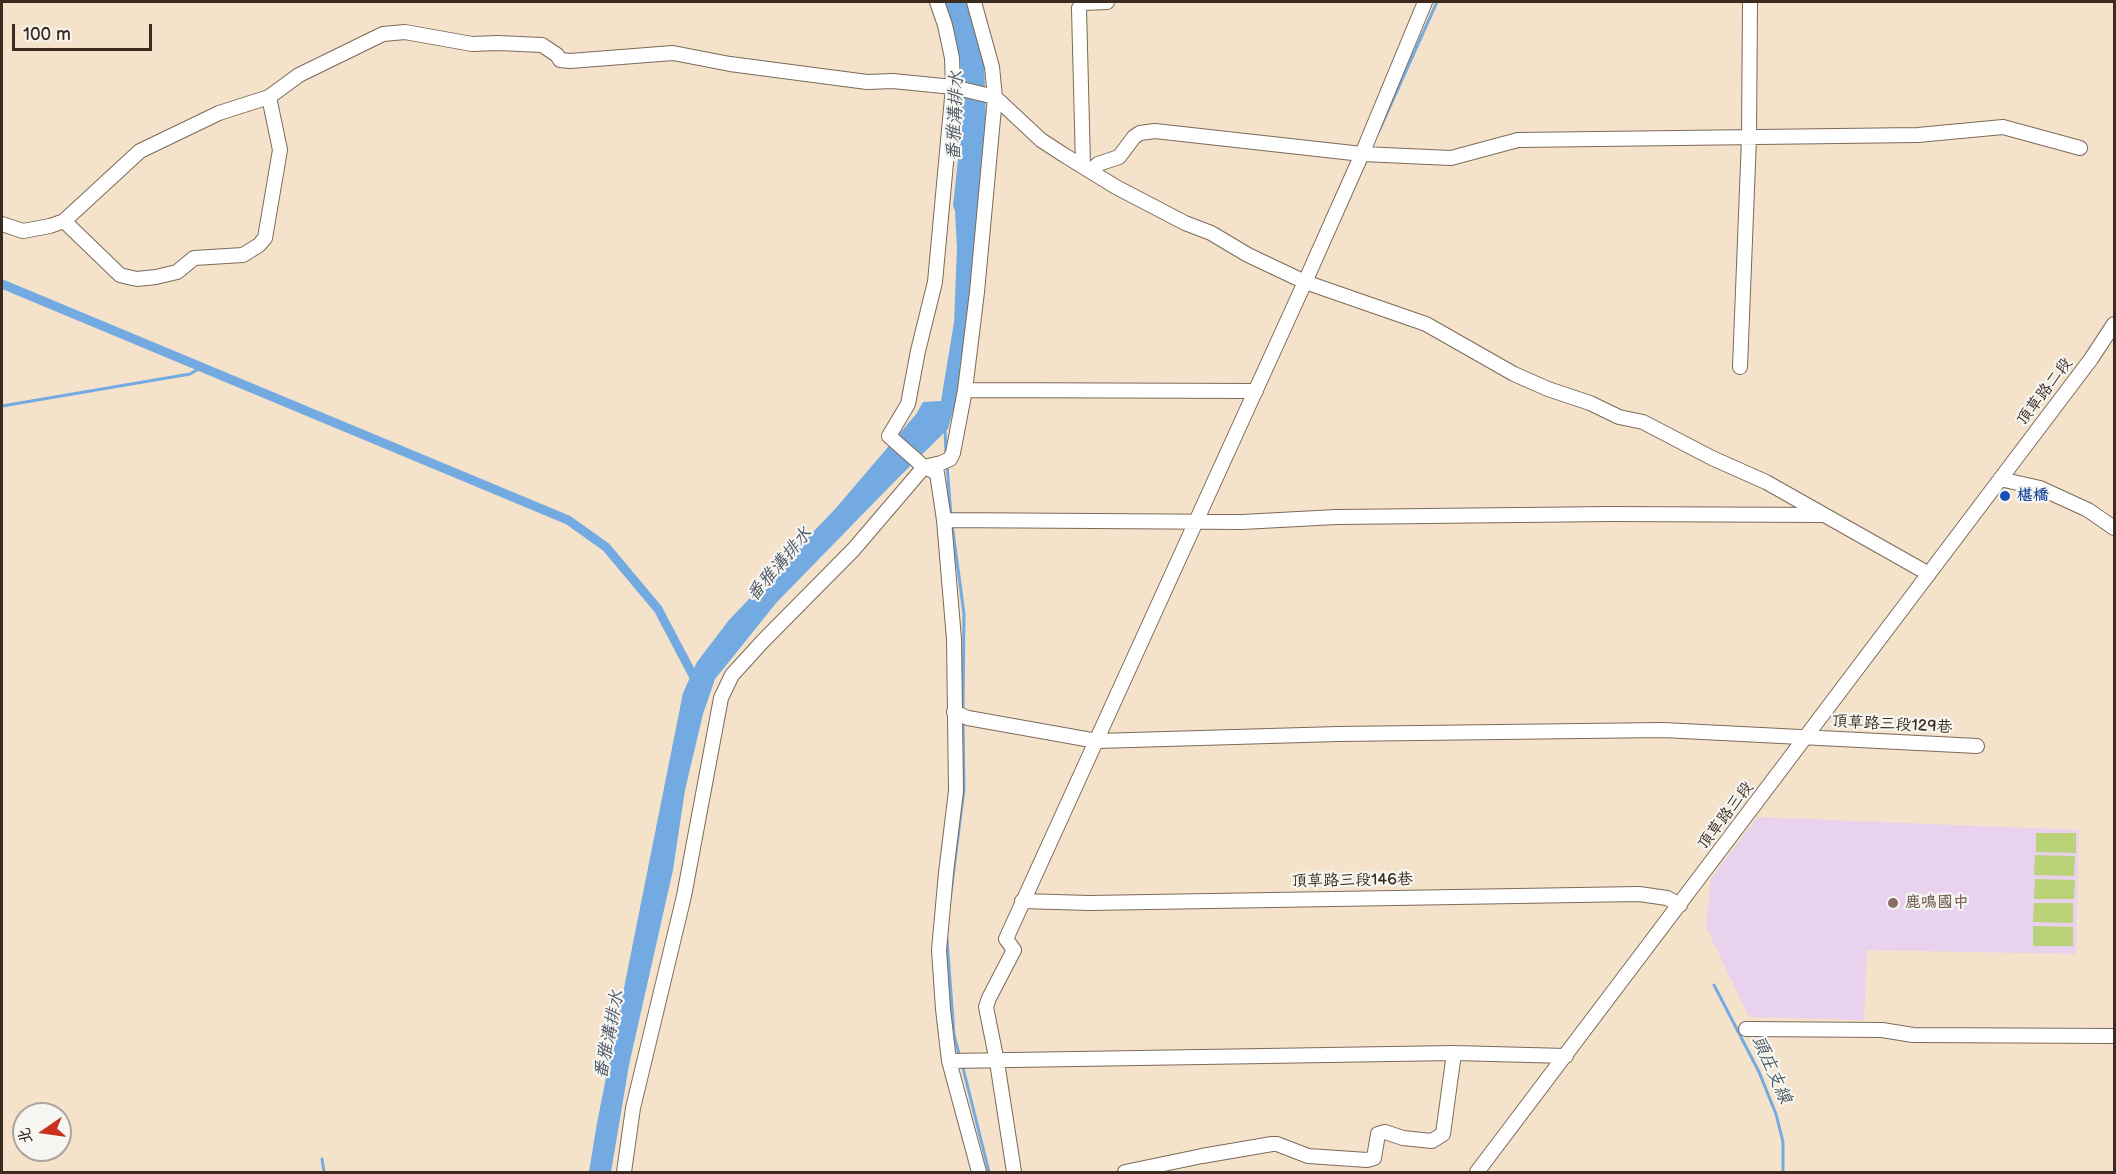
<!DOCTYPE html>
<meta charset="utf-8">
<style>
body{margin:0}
#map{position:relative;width:2116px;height:1174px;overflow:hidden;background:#f4e2ca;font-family:"Balsamiq Sans","LXGW WenKai TC",sans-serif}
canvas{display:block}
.frame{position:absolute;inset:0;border:3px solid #3b2a1e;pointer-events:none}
.north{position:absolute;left:12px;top:1102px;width:60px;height:60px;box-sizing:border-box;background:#f6f6f2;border:2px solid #aba49d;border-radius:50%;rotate:257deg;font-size:16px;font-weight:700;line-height:24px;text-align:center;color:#3b2a1e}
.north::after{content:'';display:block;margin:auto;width:21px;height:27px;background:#c8321e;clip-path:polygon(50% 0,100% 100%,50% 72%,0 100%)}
.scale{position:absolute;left:12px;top:24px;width:140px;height:27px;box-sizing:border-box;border:3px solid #3b2a1e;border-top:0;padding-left:8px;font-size:18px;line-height:21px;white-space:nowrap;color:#3b2a1e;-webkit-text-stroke:4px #f6f6f2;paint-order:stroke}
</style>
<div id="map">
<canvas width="2116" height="1174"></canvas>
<div class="frame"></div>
<div class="north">北</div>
<div class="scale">100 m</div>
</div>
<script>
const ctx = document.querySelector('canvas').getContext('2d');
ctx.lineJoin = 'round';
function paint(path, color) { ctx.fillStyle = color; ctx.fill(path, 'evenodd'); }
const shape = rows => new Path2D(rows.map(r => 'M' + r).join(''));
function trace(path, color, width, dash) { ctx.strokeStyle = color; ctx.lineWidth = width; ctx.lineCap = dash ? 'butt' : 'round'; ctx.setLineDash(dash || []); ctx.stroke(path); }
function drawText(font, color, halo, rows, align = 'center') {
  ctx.font = font + ' "Balsamiq Sans","LXGW WenKai TC",sans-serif'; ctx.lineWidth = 4.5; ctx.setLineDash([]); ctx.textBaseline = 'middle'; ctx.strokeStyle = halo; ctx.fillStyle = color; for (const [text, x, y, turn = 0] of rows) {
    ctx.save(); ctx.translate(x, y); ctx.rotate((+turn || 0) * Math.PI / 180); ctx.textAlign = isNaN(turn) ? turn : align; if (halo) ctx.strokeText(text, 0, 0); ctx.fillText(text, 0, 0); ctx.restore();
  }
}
paint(shape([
 [1758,817,2079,830,2076,954,1867,950,1864,1020,1749,1017,1706,927,1711,878]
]), '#e9d2ed');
paint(shape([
 [2036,833,2076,833,2076,853,2036,852],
 [2035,855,2075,856,2074,876,2034,875],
 [2035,879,2075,880,2074,899,2034,899],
 [2034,903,2073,903,2073,923,2033,922],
 [2033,926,2073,927,2073,946,2033,946]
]), '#bad378');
paint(shape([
 [945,2,968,2,984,57,986,124,969,310,957,397,948,429,899,477,777,602,715,679,703,714,685,790,673,870,629,1065,611,1172,589,1172,597,1123,683,693,697,662,729,620,836,508,917,413,923,402,941,401,954,322,957,248,955,211,953,206,962,122,960,58]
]), '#74aae2');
trace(shape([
 [1379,131,1437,2],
 [2,406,190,374,202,367],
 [945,429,946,455],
 [947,465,951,515],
 [952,524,964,614,963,712],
 [950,900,964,789,963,722],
 [947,939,954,1035,960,1058],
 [1714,985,1759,1072,1776,1114,1783,1142,1783,1172],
 [962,1064,989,1172],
 [322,1159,324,1172]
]), '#74aae2', 3);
trace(shape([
 [2,284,568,520,606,547,658,609,697,683]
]), '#74aae2', 9);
const minor = shape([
 [937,2,945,25,952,58,953,87,935,282,918,351,908,404,889,436,924,467,937,473,944,520,954,639,956,791,946,873,939,950,943,1009,949,1061,979,1172],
 [1083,165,1079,8,1082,3,1107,2],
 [1090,171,1098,164,1119,157,1134,137,1140,133,1155,131,1362,154,1451,158,1518,140,1918,135,2003,127,2080,148],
 [64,221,120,275,128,277,137,279,156,277,177,272,194,258,243,255,259,245,265,238,280,150,269,97],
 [2,224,23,231,50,226,64,221,140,151,219,113,269,97,299,75,383,34,405,32,472,44,498,43,542,45,557,55,560,60,570,61,673,53,730,64,867,82,893,81,953,87,995,97,1041,140,1064,155,1116,187,1185,223,1211,233,1248,255,1305,282,1426,324,1514,374,1548,389,1590,403,1619,417,1643,422,1712,458,1766,482,1929,574],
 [1740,367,1749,138,1750,2],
 [965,390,1256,391],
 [2000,479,2040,488,2088,510,2114,528],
 [944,520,1242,522,1336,517,1611,514,1824,515],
 [954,712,968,718,1097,741,1338,734,1663,730,1977,746],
 [1022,901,1089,903,1639,894,1667,898,1680,905],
 [1746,1029,1882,1030,1913,1035,2114,1036],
 [949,1061,1454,1053,1566,1056],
 [624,1172,633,1108,684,896,721,698,732,675,763,641,854,549,924,467,941,463,950,459,953,453,965,390,977,292,995,97,992,67,974,2],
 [1014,1172,997,1062,986,1007,989,998,1014,950,1006,939,1305,282,1362,154,1425,2],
 [1125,1172,1202,1156,1272,1144,1277,1144,1308,1156,1367,1160,1374,1158,1378,1134,1385,1132,1403,1138,1432,1141,1443,1134,1454,1053],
 [1477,1172,2091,359,2114,324]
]);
trace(minor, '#7c6a5a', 16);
trace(minor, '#fff', 14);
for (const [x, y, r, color] of [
 [2005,496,6,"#1a4fb4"],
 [1893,903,6,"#8d6e63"]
]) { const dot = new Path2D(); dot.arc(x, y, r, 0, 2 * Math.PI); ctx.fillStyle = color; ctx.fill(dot); trace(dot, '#f6f6f2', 2); }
drawText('16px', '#3b2a1e', '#f6f6f2', [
 ["頂草路二段",2045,392,-53],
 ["頂草路三段129巷",1892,725,3],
 ["頂草路三段",1726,816,-53],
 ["頂草路三段146巷",1352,881,-1]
]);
drawText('bold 16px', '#164399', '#f6f6f2', [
 ["椹橋",2017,496]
], 'left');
drawText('bold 16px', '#785e54', '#f6f6f2', [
 ["鹿鳴國中",1905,903]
], 'left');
drawText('italic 18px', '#4f5763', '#f6f6f2', [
 ["番雅溝排水",956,116,-88],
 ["番雅溝排水",780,565,-50],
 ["番雅溝排水",610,1035,-79],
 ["頭庄支線",1771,1070,66]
]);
</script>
